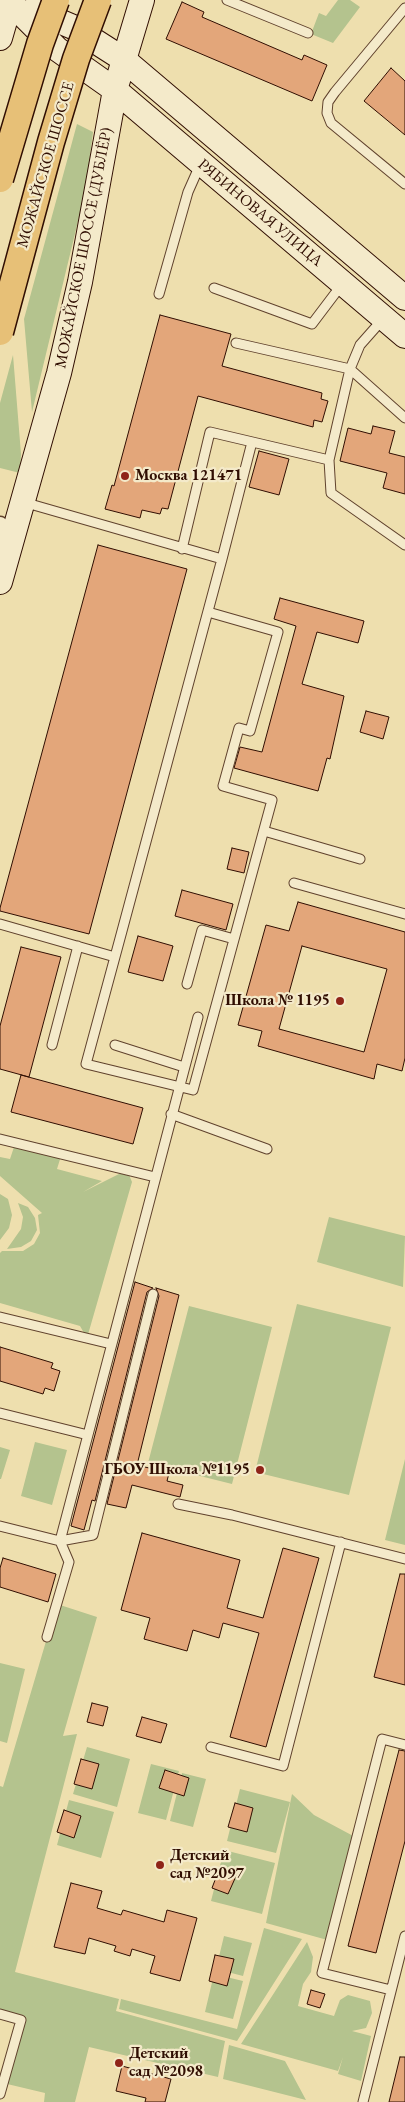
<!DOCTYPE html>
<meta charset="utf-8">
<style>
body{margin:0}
canvas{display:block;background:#eedfae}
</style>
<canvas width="405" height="2102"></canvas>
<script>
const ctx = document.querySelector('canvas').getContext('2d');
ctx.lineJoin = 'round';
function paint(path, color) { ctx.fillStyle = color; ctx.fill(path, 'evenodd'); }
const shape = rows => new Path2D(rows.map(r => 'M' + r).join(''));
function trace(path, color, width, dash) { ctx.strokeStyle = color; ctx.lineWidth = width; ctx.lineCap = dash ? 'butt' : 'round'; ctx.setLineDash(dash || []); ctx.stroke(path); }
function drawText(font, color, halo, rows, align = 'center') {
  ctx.font = font + ' "EB Garamond",serif'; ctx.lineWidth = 4.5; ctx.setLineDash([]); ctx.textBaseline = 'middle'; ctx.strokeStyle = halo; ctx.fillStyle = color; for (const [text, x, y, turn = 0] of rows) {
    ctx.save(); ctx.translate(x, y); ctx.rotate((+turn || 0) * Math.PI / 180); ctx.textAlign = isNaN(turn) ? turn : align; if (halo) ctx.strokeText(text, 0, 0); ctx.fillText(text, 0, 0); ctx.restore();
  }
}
paint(shape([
 [338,0,350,0,360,7,333,43,311,34,319,13,326,16],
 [77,124,93,132,86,188,32,412,24,319],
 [13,355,21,454,20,473,0,468,0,403],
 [15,1144,61,1156,57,1169,102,1181,83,1192,127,1170,132,1182,87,1338,80,1326,0,1303,0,1253,2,1251,23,1251,34,1244,40,1233,38,1215,42,1213,0,1176,0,1157,10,1159],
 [0,1194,8,1199,12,1215,9,1228,0,1240],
 [18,1203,28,1207,35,1218,37,1230,31,1241,21,1247,7,1249,21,1229,23,1217],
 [329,1217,405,1236,403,1287,317,1262],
 [297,1304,391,1327,349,1495,255,1472],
 [189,1306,272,1327,232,1484,148,1463],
 [35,1442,67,1450,52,1505,21,1496],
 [0,1447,10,1450,1,1479,0,1479],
 [405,1459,405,1545,385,1540],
 [57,1604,97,1617,63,1736,77,1734,15,1972,119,1999,116,2011,225,2041,218,2077,89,2047,75,2102,44,2102,45,2093,3,2083,21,2020,0,2014,0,1786,3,1787],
 [0,1663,25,1669,7,1743,0,1741],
 [87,1747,130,1759,117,1807,73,1794],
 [151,1764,179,1771,166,1820,138,1813],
 [182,1773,206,1779,193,1827,170,1821],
 [240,1789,290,1802,276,1853,227,1841],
 [292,1794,314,1815,357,1838,331,1941,266,1923],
 [69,1800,114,1812,101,1858,57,1845],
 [224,1850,275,1863,262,1914,211,1901],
 [264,1928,302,1939,237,2041,119,2009,121,1999,237,2029],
 [224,1936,252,1943,243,1976,216,1969],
 [307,1942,313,1957,311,1972,303,1984,298,2006,334,2016,340,2000,348,1995,370,2001,372,2013,366,2028,352,2031,371,2036,361,2081,338,2074,343,2057,338,2071,241,2044],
 [214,1974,243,1981,233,2019,205,2012],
 [229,2045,285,2061,306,2100,223,2079]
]), '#b4c38e');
const building = shape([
 [182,2,204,12,202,17,302,60,304,55,327,65,312,101,166,39,182,2],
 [391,68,405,81,405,135,364,101,391,68],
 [160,315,231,334,222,366,322,393,321,399,328,401,322,422,314,420,313,427,198,396,168,509,162,508,160,514,142,510,140,518,105,509,112,485,114,486,160,315],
 [373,426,395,431,389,453,405,457,405,494,383,488,387,473,340,461,348,428,371,434,373,426],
 [259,451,289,459,279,495,249,487,259,451],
 [98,545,187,569,89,934,0,911,0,908,98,545],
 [280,598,364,621,358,643,317,632,302,684,344,696,330,759,327,758,318,791,234,768,240,747,262,752,296,626,274,619,280,598],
 [366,711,389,717,383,739,360,732,366,711],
 [232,848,249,852,244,873,227,869,232,848],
 [182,890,233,904,226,930,175,916,182,890],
 [298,902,405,932,405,1058,402,1071,377,1064,374,1079,258,1046,262,1031,238,1025,266,925,289,931,298,902],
 [302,946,387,969,364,1052,279,1029,302,946],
 [138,936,173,946,163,981,128,972,138,936],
 [21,947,61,957,29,1077,0,1069,0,1026,21,947],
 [21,1075,143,1108,133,1144,11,1112,21,1075],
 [135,1282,153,1288,147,1292,95,1501,92,1500,84,1530,71,1526,135,1282],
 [156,1288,179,1295,137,1465,169,1473,167,1481,183,1485,180,1497,132,1485,126,1508,107,1504,159,1296,156,1288],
 [0,1347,53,1363,51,1368,60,1371,54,1391,45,1388,43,1394,0,1381,0,1347],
 [142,1533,240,1560,227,1608,263,1618,283,1548,319,1558,266,1747,230,1737,259,1633,223,1623,219,1638,193,1630,187,1651,144,1639,150,1618,121,1610,142,1533],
 [3,1558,56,1574,48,1602,0,1587,0,1568,3,1558],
 [400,1574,405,1574,405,1685,374,1677,400,1574],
 [92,1703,108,1707,103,1726,87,1722,92,1703],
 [142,1717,167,1724,161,1743,136,1736,142,1717],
 [399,1750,405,1751,405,1841,376,1953,348,1946,399,1750],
 [81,1759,99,1764,92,1789,74,1784,81,1759],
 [165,1770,189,1778,184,1796,159,1788,165,1770],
 [235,1803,253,1808,247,1832,228,1827,235,1803],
 [64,1810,81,1816,74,1838,57,1832,64,1810],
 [220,1867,237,1874,228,1894,212,1888,220,1867],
 [71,1883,102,1891,97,1908,121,1915,123,1910,164,1922,167,1910,197,1918,180,1981,150,1973,155,1956,132,1949,130,1956,114,1951,116,1946,89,1938,85,1954,54,1947,71,1883],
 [215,1955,234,1959,227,1986,209,1981,215,1955],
 [311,1990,325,1994,320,2008,307,2004,311,1990],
 [400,2057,405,2057,405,2102,389,2102,400,2057],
 [122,2066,171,2079,165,2102,145,2102,146,2098,116,2091,122,2066]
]);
paint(building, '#e3a67a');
trace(building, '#300e02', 1);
const lane = shape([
 [227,0,308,33],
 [405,8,335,92,328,102,327,113,331,123,405,184],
 [214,288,312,324,343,283],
 [159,294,188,192,200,165],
 [383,319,360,345,350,369,329,460,331,493,405,545],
 [236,343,350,369,405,418],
 [23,502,222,559],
 [182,549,210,432,329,460],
 [208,612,278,632,250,731,239,728,223,786,272,800,193,1090,86,1064,122,931,222,559,252,442],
 [264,831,360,859],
 [294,883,405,914],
 [0,924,115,957],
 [187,984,202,930,234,939],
 [52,1045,78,946],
 [115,1045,184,1067],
 [171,1114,267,1149],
 [0,1139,155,1177],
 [0,1317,111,1344],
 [0,1413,88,1435],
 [178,1504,232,1515,405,1559],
 [0,1526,60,1541,93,1535,153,1294],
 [47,1637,69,1562,60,1541,198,1017],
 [211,1747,283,1766,341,1542],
 [391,1990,322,1973,382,1739,405,1745],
 [0,2014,21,2020,0,2094],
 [363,2102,405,1936]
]);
const street = shape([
 [0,525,7,551]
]);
const secondary = shape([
 [8,0,57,49,115,90,405,336],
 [33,10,73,27,123,59,405,298],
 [0,38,11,0],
 [0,582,59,373,80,282,115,90,142,0]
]);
trace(lane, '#60422d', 11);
trace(street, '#60422d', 19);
trace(secondary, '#300e02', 26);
trace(lane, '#f4eaca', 9);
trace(street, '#f4eaca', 16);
trace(secondary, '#f4eaca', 24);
const primaryBridge = shape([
 [0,179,40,44,56,0],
 [0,332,51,142,76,59,98,0]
]);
trace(primaryBridge, '#300e02', 29, []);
trace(primaryBridge, '#e7c077', 26);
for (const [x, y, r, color] of [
 [125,476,5,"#8f2418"],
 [340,1001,5,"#8f2418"],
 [260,1470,5,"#8f2418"],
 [160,1865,5,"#8f2418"],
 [119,2063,5,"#8f2418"]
]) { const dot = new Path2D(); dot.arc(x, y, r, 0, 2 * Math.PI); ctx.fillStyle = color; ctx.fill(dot); trace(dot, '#f4eaca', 2); }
drawText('16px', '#300e02', '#f4eaca', [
 ["МОЖАЙСКОЕ ШОССЕ",46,165,-74],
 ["РЯБИНОВАЯ УЛИЦА",260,213,40],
 ["МОЖАЙСКОЕ ШОССЕ (ДУБЛЁР)",84,248,-79]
]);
drawText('bold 16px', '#300e02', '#f4eaca', [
 ["Москва 121471",135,476],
 ["Школа № 1195",330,1001,"right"],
 ["ГБОУ Школа №1195",250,1470,"right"],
 ["Детский",170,1856],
 ["сад №2097",170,1874],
 ["Детский",129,2054],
 ["сад №2098",129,2072]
], 'left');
</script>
